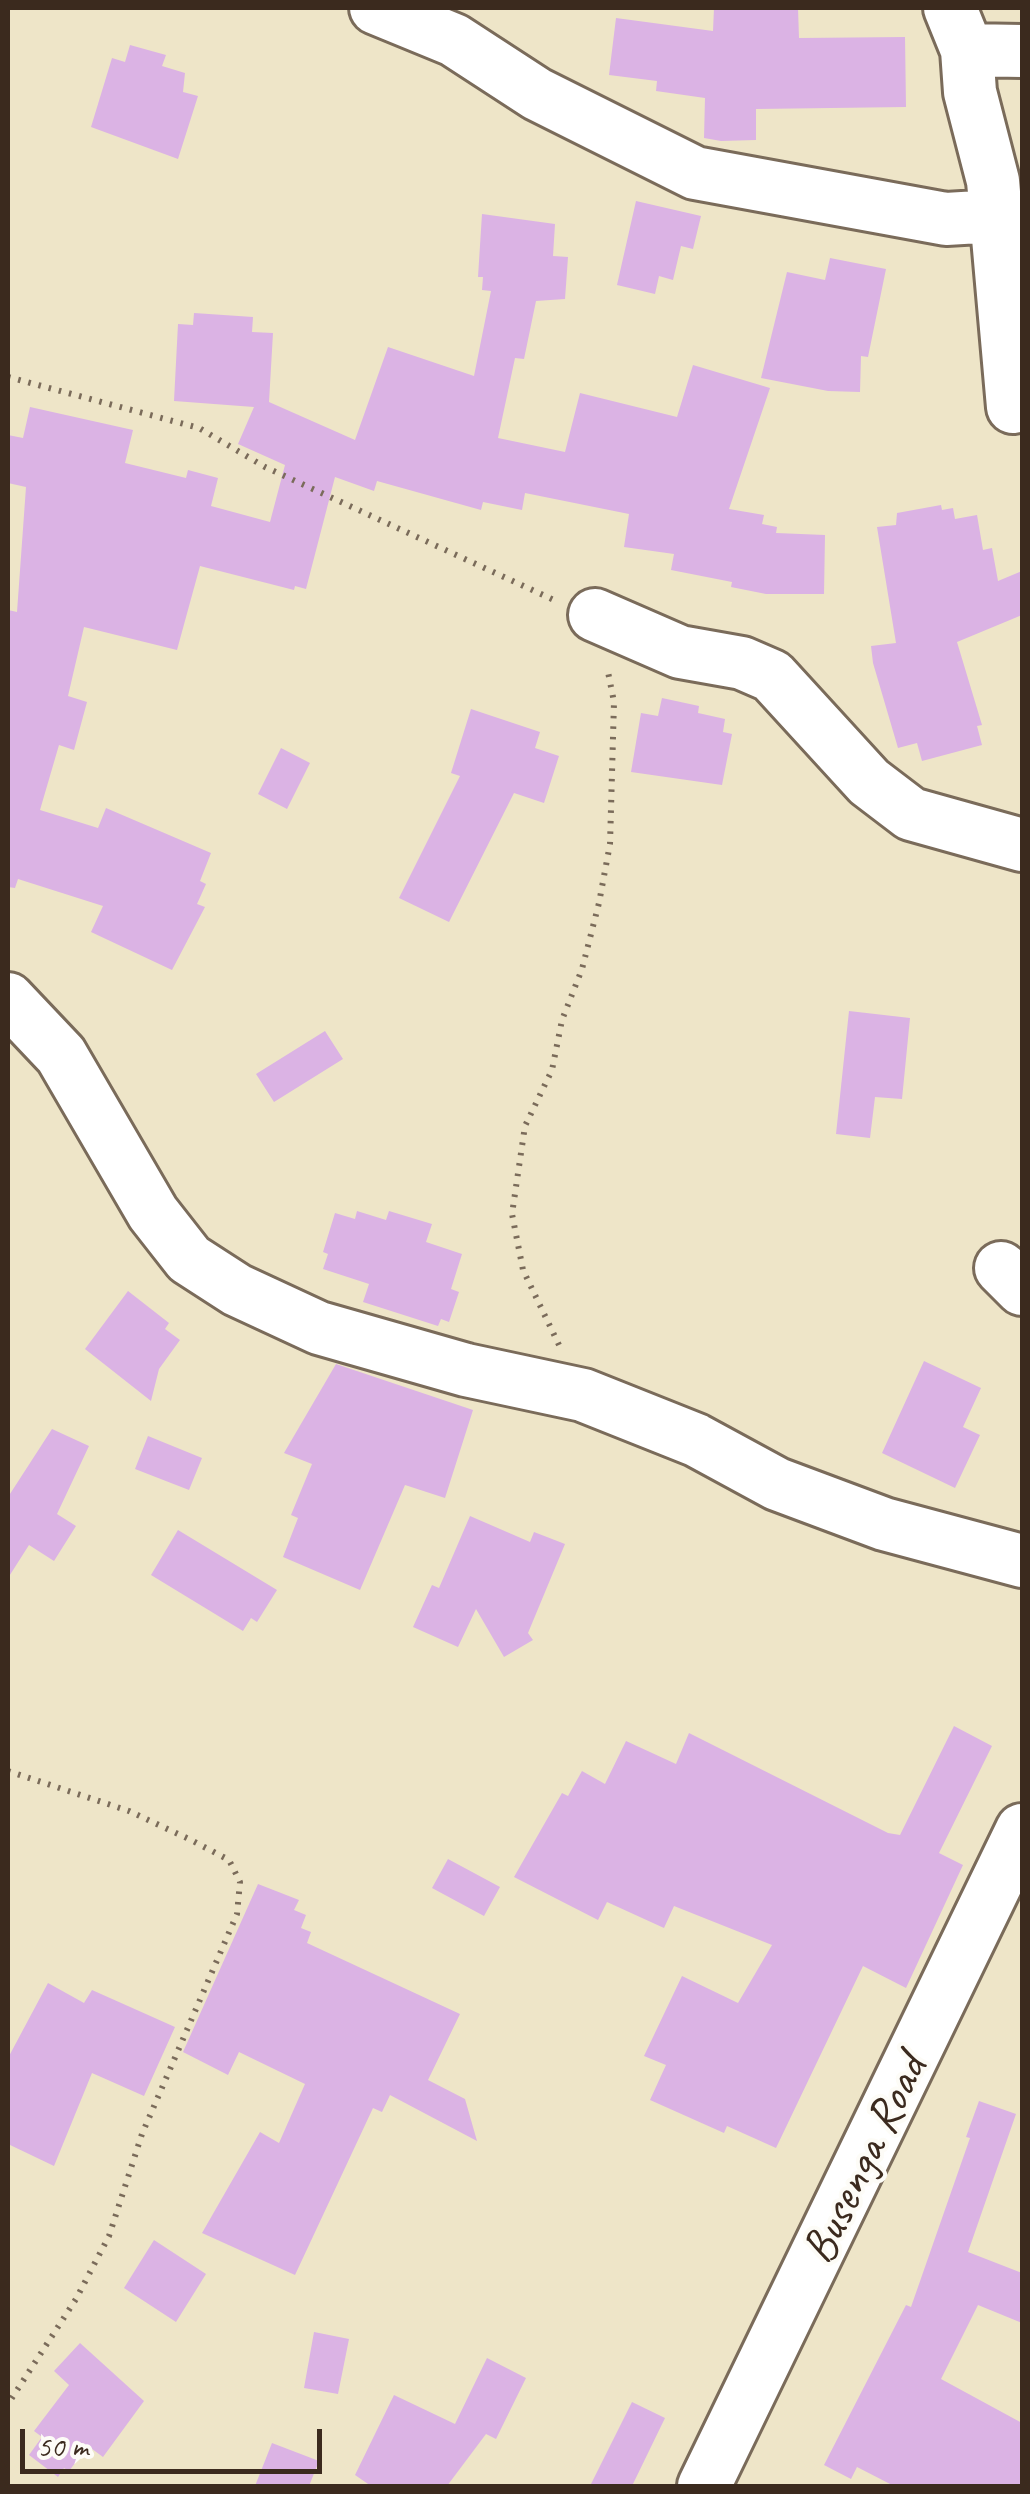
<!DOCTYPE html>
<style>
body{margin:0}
#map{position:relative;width:1030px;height:2494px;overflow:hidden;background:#eee5c8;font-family:Caveat,sans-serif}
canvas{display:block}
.frame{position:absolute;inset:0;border:10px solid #3b2a1e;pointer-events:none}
.scale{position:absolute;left:20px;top:2429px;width:302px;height:45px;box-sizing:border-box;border:5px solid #3b2a1e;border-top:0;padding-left:12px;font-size:30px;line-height:35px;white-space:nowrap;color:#3b2a1e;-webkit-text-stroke:8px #fdfcf7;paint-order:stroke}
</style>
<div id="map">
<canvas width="1030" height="2494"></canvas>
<div class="frame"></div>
<div class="scale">50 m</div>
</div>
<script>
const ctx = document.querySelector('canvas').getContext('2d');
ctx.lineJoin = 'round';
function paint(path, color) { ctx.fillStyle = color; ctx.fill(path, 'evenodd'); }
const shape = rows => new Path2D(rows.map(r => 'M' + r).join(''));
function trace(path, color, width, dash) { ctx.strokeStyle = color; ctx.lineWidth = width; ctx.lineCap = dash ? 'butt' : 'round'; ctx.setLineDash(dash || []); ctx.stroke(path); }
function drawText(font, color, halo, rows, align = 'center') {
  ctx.font = font + ' Caveat,sans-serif'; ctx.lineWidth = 8; ctx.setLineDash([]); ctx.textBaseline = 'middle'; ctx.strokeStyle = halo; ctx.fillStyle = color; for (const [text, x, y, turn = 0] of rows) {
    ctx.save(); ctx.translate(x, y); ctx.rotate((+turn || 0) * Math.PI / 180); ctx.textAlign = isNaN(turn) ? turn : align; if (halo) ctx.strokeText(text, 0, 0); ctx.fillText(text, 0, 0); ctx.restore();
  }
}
paint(shape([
 [714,8,798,8,799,38,905,37,906,107,756,109,756,140,721,141,704,138,705,98,656,91,657,81,609,75,616,18,713,31],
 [130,45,166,55,162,66,185,73,183,92,198,96,178,159,91,127,112,58,125,62],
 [636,201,701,216,693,249,681,246,673,280,659,276,655,294,617,285],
 [482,214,555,224,553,256,568,257,565,299,536,301,524,359,515,358,498,438,565,452,580,393,677,417,693,365,770,388,729,509,764,515,762,524,777,527,776,533,825,535,824,594,766,594,731,587,732,582,671,570,674,554,624,547,629,514,525,493,522,510,483,502,481,510,377,481,374,491,335,477,306,589,295,586,294,590,200,566,177,650,84,627,68,696,87,702,74,750,59,745,40,810,98,828,106,808,211,853,200,881,206,884,197,904,205,907,172,970,91,932,103,906,18,879,15,888,8,887,8,610,17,612,26,487,8,483,8,435,23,438,30,407,133,430,125,463,186,478,188,470,218,478,211,506,270,522,285,465,238,444,254,407,174,401,178,324,193,325,194,313,253,317,252,332,273,333,269,402,355,440,388,347,474,376,491,291,482,290,483,277,478,277],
 [830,258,886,269,868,357,861,356,860,392,828,391,761,378,787,272,825,280],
 [941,505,942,510,953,508,955,519,977,515,983,550,992,548,998,581,1022,571,1022,615,957,642,982,725,977,726,982,745,922,761,917,743,898,748,873,663,871,646,896,643,877,527,896,525,897,513],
 [662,698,699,706,698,713,725,719,723,732,732,734,722,785,631,772,641,713,658,716],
 [471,709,540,732,535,748,559,756,544,803,514,793,449,922,399,898,460,776,451,773],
 [281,748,310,763,287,809,258,794],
 [849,1011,910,1018,902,1099,875,1097,870,1138,836,1134],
 [325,1031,343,1059,274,1102,256,1074],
 [357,1211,386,1220,389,1211,432,1224,426,1242,462,1254,451,1289,459,1292,449,1322,441,1319,438,1326,363,1302,369,1284,323,1269,328,1254,323,1252,335,1213,355,1219],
 [128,1291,169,1323,165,1329,180,1340,159,1369,151,1401,85,1349],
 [924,1361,981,1388,963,1427,980,1435,955,1488,882,1453],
 [336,1364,473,1410,445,1498,405,1485,360,1590,283,1557,298,1518,291,1515,312,1464,284,1453],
 [52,1429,89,1446,57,1514,76,1526,54,1561,29,1545,8,1578,8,1497],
 [148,1436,202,1458,189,1490,135,1469],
 [470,1516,530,1542,534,1532,565,1544,528,1633,533,1640,504,1657,476,1609,458,1647,413,1627,432,1585,439,1588],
 [178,1530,277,1590,257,1622,251,1618,243,1631,151,1575],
 [954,1726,992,1746,939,1853,963,1865,906,1988,863,1966,776,2148,727,2126,724,2133,650,2100,666,2065,644,2056,682,1976,738,2003,772,1945,674,1906,664,1928,607,1902,598,1920,514,1877,562,1793,568,1796,582,1771,605,1784,626,1741,676,1764,689,1733,888,1833,900,1835],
 [448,1859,500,1887,484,1916,432,1888],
 [258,1884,299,1900,294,1910,306,1915,301,1928,311,1932,307,1943,460,2014,428,2080,465,2099,477,2141,390,2095,382,2112,373,2108,295,2275,202,2233,260,2132,279,2143,305,2084,239,2052,228,2075,183,2052],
 [48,1983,84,2003,92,1990,175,2027,144,2096,92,2073,54,2166,8,2144,8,2058],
 [979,2101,1016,2114,968,2252,1022,2273,1022,2323,978,2305,941,2379,1022,2423,1022,2486,894,2486,857,2467,851,2479,824,2465,906,2305,911,2307,970,2138,966,2137],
 [154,2240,206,2274,176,2322,124,2288],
 [314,2332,349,2339,338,2394,304,2388],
 [80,2343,144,2401,103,2457,88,2446,69,2471,64,2468,58,2477,29,2455,42,2437,34,2431,69,2385,54,2371],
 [487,2358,526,2378,496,2439,486,2434,447,2486,371,2486,355,2475,394,2395,455,2424],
 [632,2402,665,2418,632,2486,590,2486],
 [272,2443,319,2461,309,2486,255,2486]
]), '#dbb3e4');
const minor = shape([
 [376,8,454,40,537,94,695,173,946,219,996,216],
 [950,8,967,50,1022,51],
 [967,50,970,92,993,181,1013,407],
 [595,615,680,652,742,663,772,676,869,782,911,814,1022,845],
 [8,999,61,1055,153,1213,189,1259,237,1290,319,1328,466,1370,583,1395,696,1440,777,1484,884,1524,1022,1561],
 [1001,1268,1022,1289],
 [704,2486,1022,1830]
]);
trace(minor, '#7a6b5a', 58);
trace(shape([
 [8,377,199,428,265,467,554,600],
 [559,1345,523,1270,512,1214,525,1126,552,1070,562,1020,582,969,599,903,610,844,614,702,608,672],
 [8,1771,129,1811,191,1840,229,1860,240,1882,237,1914,142,2134,109,2236,76,2299,8,2404]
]), '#7a6b5a', 6, [2.5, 8]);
trace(minor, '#fff', 52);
drawText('48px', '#3b2a1e', '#fdfcf7', [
 ["Busenga Road",866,2160,-64]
]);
</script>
